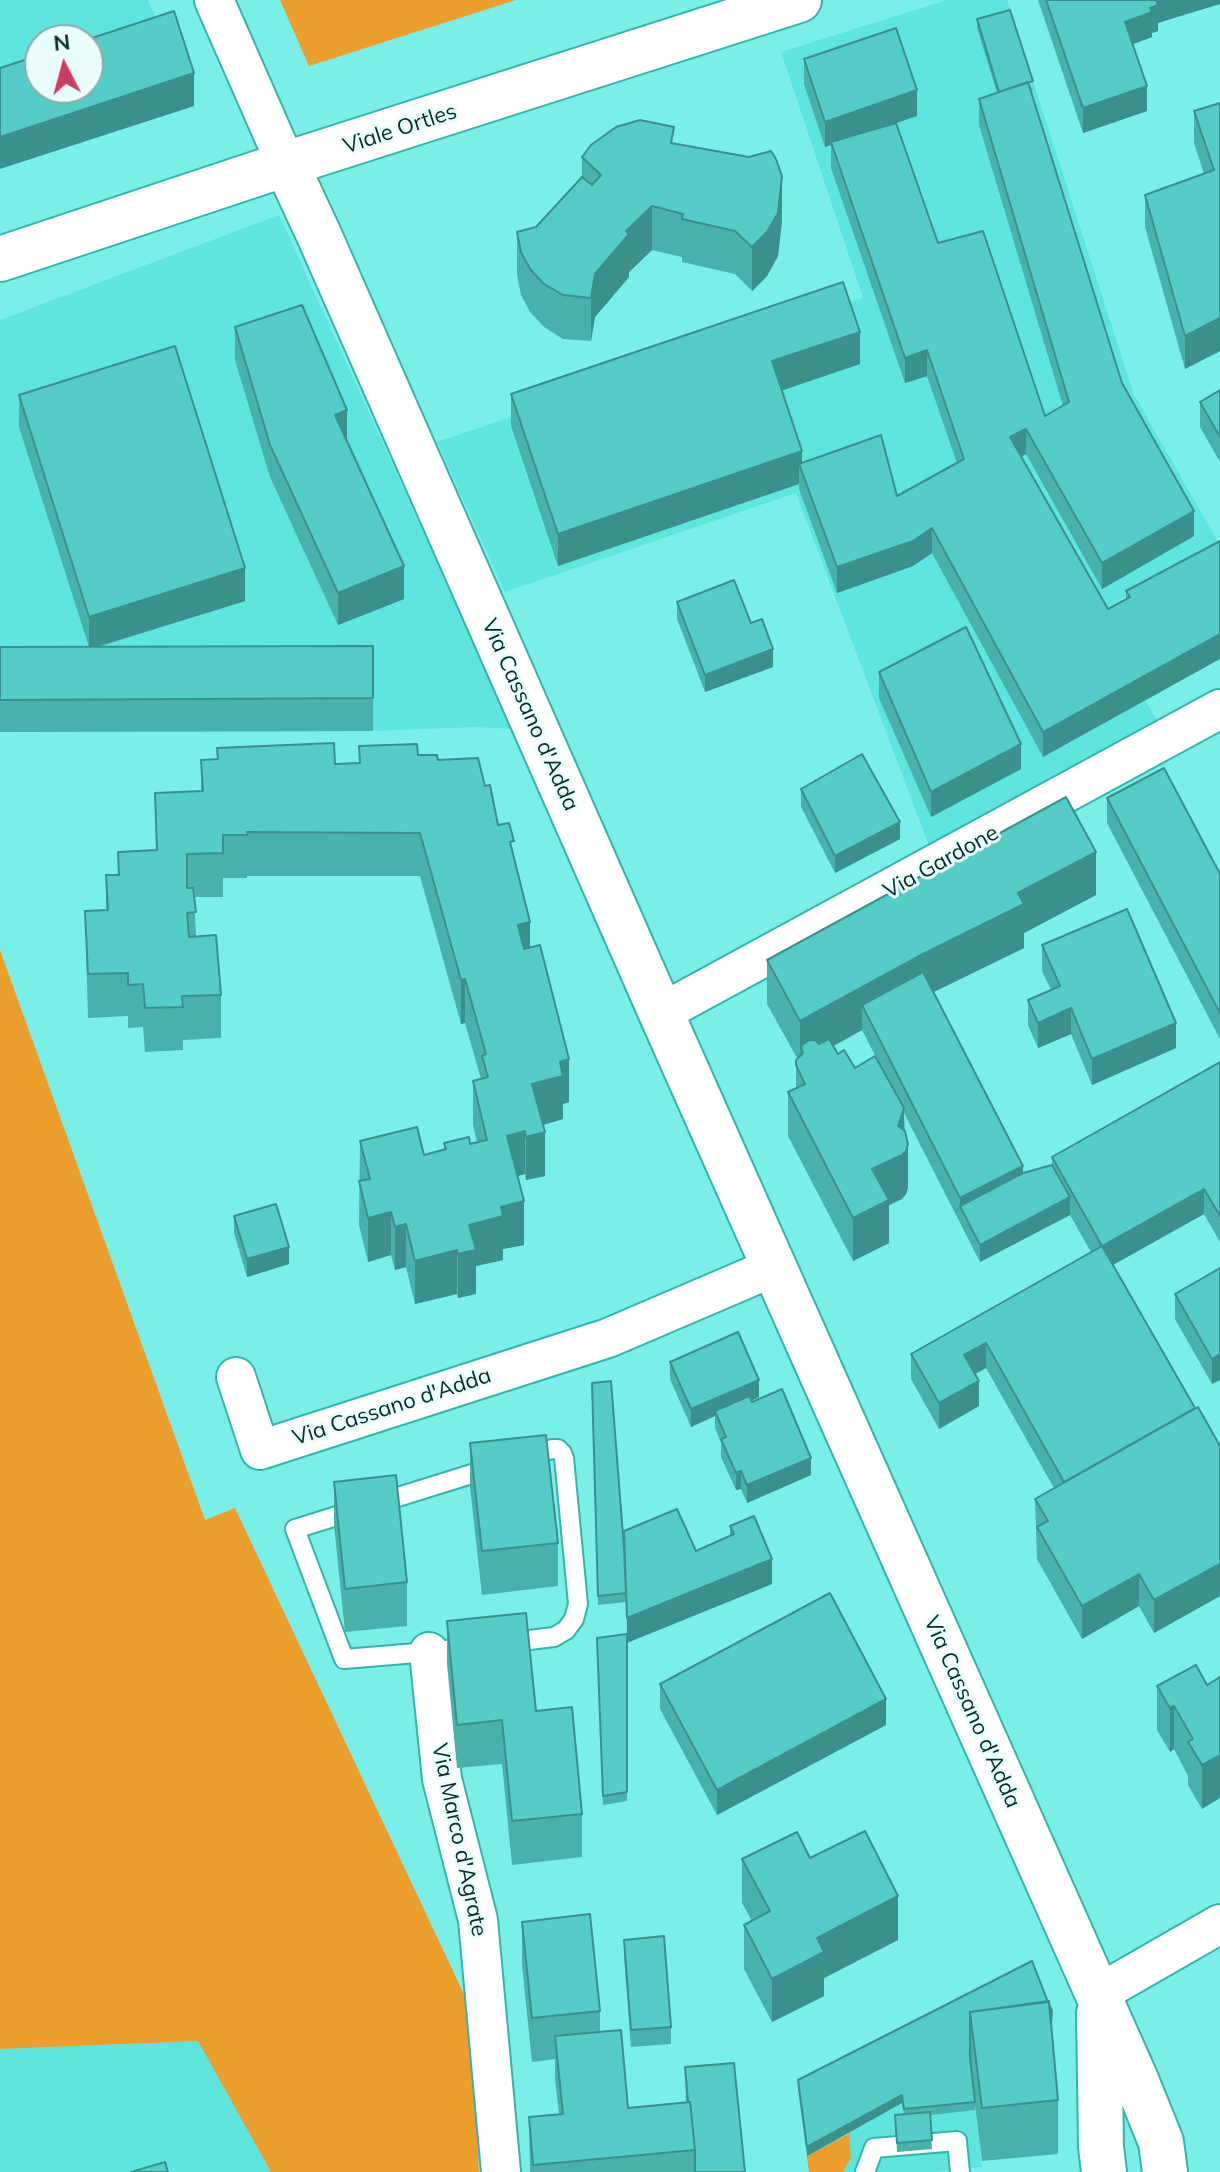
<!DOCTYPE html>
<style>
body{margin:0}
#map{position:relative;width:1220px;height:2172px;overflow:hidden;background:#7aefe8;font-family:Mulish,sans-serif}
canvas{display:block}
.north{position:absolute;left:24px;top:24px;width:80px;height:80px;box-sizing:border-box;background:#eafefc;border:2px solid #8eaaa8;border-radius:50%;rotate:354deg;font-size:22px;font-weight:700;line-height:32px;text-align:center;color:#042c2a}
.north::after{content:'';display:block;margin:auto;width:28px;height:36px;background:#cc3c60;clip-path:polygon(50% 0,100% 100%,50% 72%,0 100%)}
</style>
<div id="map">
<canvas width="1220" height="2172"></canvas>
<div class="north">N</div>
</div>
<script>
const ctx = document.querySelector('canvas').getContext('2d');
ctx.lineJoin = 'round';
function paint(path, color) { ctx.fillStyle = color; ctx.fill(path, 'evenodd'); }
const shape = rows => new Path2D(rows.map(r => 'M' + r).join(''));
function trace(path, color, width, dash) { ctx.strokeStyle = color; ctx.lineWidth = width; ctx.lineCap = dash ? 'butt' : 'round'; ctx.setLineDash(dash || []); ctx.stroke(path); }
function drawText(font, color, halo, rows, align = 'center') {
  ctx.font = font + ' Mulish,sans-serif'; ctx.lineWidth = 6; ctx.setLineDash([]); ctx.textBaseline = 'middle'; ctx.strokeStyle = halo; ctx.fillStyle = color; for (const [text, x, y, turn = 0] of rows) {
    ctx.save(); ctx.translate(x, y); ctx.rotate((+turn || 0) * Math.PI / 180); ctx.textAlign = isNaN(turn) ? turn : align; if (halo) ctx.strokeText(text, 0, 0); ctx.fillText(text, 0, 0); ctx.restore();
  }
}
paint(shape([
 [0,0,148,0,194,106,0,168],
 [40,40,88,40,88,88,40,88],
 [947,0,1007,0,1134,395,1220,545,1096,613,1164,733,934,859,796,493,505,592,437,442,863,298,781,52],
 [279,215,513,729,476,727,373,731,0,732,0,320],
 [199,2041,271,2172,0,2172,0,2049],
 [970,2066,982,2167,936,2172,809,2172,807,2156]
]), '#5ee5de');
paint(shape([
 [280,0,516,0,309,66],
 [0,950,205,1520,235,1508,470,2007,479,2172,271,2172,198,2041,0,2049],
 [849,2134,851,2157,843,2172,809,2172,807,2156]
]), '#ec9e2d');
const service = shape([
 [552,1449,558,1449,562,1453,564,1458,578,1604,574,1619,566,1630,554,1637,429,1652,344,1659,295,1529,552,1449],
 [865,2172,874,2148,957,2141,960,2172]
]);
const minor = shape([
 [214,0,286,164],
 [661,1013,1220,709],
 [236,1377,260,1450,608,1338,774,1267],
 [429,1652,442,1779,478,1920,501,2172],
 [1098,1994,1220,1924]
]);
const tertiary = shape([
 [286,164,319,235,661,1013,1136,2080,1161,2142,1165,2172],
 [0,259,286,164,799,0],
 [1099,2013,1101,2147,1104,2172]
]);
trace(service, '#35b3ad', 22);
trace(minor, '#35b3ad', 42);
trace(tertiary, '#35b3ad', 48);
trace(service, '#fff', 18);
trace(minor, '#fff', 38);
trace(tertiary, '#fff', 44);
paint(shape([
 [1038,0,1220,0,1158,23,1158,31,1152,33,1152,37,1133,44,1147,111,1083,133],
 [977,19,1033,90,1031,91,1122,383,1194,536,1102,589,1026,454,1021,457,1108,609,1126,599,1126,591,1220,541,1043,757,932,553,913,566,837,593,799,489,799,484,558,566,511,426,511,394,860,364,782,390,802,463,897,496,957,463,927,376,905,383,831,168,831,145,825,147,804,84,804,59,917,116,887,126,938,243,1045,416,1063,406,979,125,979,99,997,93,977,28],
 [1220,103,1220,351,1185,369,1145,227,1145,195,1204,174,1194,143,1194,111],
 [674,143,782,220,778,256,767,276,752,291,735,274,682,262,682,257,652,250,629,272,629,277,595,317,591,341,563,339,544,327,530,312,521,295,517,275,517,232,536,227,582,178,582,157],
 [235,327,347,442,404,599,338,625,270,477,235,360],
 [1220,390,1220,462,1200,427,1200,402],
 [19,395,245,601,98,647,373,646,373,731,0,732,0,647,89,647,19,427],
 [677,602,751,623,773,667,705,692,677,619],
 [879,672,1021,769,931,817,879,698],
 [217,748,335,764,359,763,418,755,438,760,485,786,498,825,514,856,530,947,569,1102,563,1104,563,1119,543,1125,545,1176,526,1180,525,1174,517,1176,524,1245,503,1249,503,1260,476,1266,476,1294,458,1298,457,1294,415,1304,406,1267,395,1270,391,1255,368,1262,359,1225,360,1141,424,1155,444,1150,444,1143,470,1144,477,1142,473,1125,473,1081,481,1079,465,1023,461,1024,420,876,247,876,247,878,223,878,223,897,194,897,196,936,221,995,221,1038,183,1040,183,1050,145,1052,143,1027,128,1028,128,1016,88,1018,85,911,106,910,106,875,118,875,118,852,156,851,155,793,201,791,201,760,217,759],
 [801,789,900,839,835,873,801,807],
 [1107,798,1220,874,1220,1039,1107,823],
 [1096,895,1024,933,1024,948,934,992,1023,1173,1052,1165,1052,1157,1220,1062,1220,1242,1204,1214,1113,1265,1195,1408,1220,1446,1220,1596,1154,1633,1139,1606,1082,1639,1037,1559,1035,1499,1054,1488,986,1368,975,1374,979,1406,939,1429,911,1379,911,1354,1091,1252,1070,1215,980,1262,904,1113,908,1188,906,1194,902,1199,889,1205,889,1243,853,1261,788,1136,788,1092,796,1089,796,1060,797,1058,767,1004,767,960],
 [862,1030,880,1065,855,1068,838,1054,833,1046],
 [1042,945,1176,1048,1092,1085,1071,1034,1038,1048,1028,1025,1028,1000,1051,990,1042,971],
 [234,1216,289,1264,247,1277,234,1233],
 [1220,1268,1212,1384,1175,1319,1175,1294],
 [670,1362,759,1397,751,1401,811,1475,747,1503,741,1489,736,1490,721,1457,721,1443,715,1428,715,1416,691,1427,670,1379],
 [592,1383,624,1548,696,1551,730,1536,730,1526,772,1584,627,1642,627,1801,603,1805,597,1638,627,1634,626,1595,626,1602,598,1605],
 [470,1443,558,1543,558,1586,482,1595,470,1487],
 [334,1482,407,1582,407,1626,345,1632,334,1525],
 [447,1621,582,1814,582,1857,512,1865,502,1764,457,1768,447,1664],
 [660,1684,886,1725,717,1815,660,1709],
 [1207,1685,1202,1809,1188,1785,1188,1776,1174,1749,1170,1752,1157,1730,1157,1686],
 [810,1858,898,1940,824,1978,824,1996,772,2022,744,1969,744,1925,752,1921,742,1903,742,1859],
 [522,1922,600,2011,600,2032,628,2108,686,2102,685,2067,745,2172,530,2172,529,2117,559,2114,555,2079,555,2059,532,2062,522,1965],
 [624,1940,671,2027,671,2044,631,2047,624,1957],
 [1032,1961,1052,2020,1052,2029,1058,2100,1058,2154,982,2161,975,2105,975,2110,930,2115,932,2149,897,2152,895,2115,904,2114,902,2103,807,2156,798,2089,798,2080]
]), '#49b0aa');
paint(shape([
 [1156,0,1220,0,1220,4,1158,23,1158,31,1152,33,1152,37,1125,47,1125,22],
 [194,73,194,106,0,169,0,137],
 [1147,86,1147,111,1083,133,1083,108],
 [917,90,917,116,825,147,825,122],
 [782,176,782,220,778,256,767,276,752,291,752,247],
 [652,206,652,250,629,272,629,277,595,317,591,341,591,298,595,274,626,231],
 [1220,318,1220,351,1185,369,1185,336],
 [860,332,860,364,772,394,772,361],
 [927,350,927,376,905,383,905,358],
 [347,410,347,442,335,415],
 [1026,429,1026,454,1010,462,1010,437],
 [802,451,802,473,799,464,799,484,558,566,558,534],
 [1194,511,1194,536,1102,589,1102,563],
 [932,528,932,553,913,566,837,593,837,567],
 [404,566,404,599,338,625,338,593],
 [245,568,245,601,89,649,89,617],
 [1220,634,1220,659,1043,757,1043,732],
 [773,649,773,667,705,692,705,675],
 [1021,744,1021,769,931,817,931,792],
 [900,822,900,839,835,873,835,856],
 [1096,852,1096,895,1024,933,1024,948,923,997,862,1005,862,1030,803,1063,801,1046,800,1064,800,1021,1018,893],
 [530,922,530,966,518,968,518,925],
 [465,979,465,1023,461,1024,461,980],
 [1071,1008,1071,1034,1038,1048,1038,1023],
 [1176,1023,1176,1048,1092,1085,1092,1059],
 [569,1059,569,1102,563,1104,563,1119,532,1128,532,1084,560,1062],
 [904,1108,904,1151,908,1144,908,1188,906,1194,902,1199,889,1205,889,1243,853,1261,853,1218,872,1169,898,1126],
 [525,1131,525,1174,507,1179,507,1136],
 [545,1132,545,1176,526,1180,526,1137],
 [1023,1166,1023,1191,960,1206,960,1198],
 [1204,1189,1204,1214,1102,1271,1102,1246],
 [1070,1197,1070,1215,980,1262,980,1245],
 [524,1201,524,1245,503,1249,503,1260,476,1266,476,1294,458,1298,458,1254,469,1225,501,1207],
 [391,1212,391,1255,368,1262,368,1218],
 [406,1224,406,1267,395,1270,395,1227],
 [289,1247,289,1264,247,1277,247,1259],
 [457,1250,457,1294,415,1304,415,1261],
 [986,1343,986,1368,964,1380,964,1355],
 [1220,1354,1220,1380,1212,1384,1212,1359],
 [759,1380,759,1397,717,1416,715,1411,715,1416,691,1427,691,1409],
 [979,1381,979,1406,939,1429,939,1403],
 [811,1458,811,1475,747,1503,747,1485],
 [741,1471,741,1489,736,1490,736,1473],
 [772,1559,772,1584,627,1643,627,1618],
 [1220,1564,1220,1596,1154,1633,1154,1600],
 [1139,1574,1139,1606,1082,1639,1082,1606],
 [886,1699,886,1725,717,1815,717,1790],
 [1174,1706,1174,1749,1170,1752,1170,1708],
 [1220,1755,1220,1798,1202,1809,1202,1765],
 [898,1896,898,1940,824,1978,824,1996,772,2022,772,1979,817,1938],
 [902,2095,902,2103,807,2156,807,2147]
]), '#3c908b');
const building = shape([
 [1046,0,1156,0,1158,5,1150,8,1152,12,1125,22,1147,86,1083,108,1046,0],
 [1010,10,1033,81,999,92,977,19,1010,10],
 [174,11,194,73,0,137,0,68,40,55,40,88,88,88,88,40,86,40,174,11],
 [896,28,917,90,825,122,804,59,896,28],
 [1028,82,1122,383,1194,511,1102,563,1026,429,1010,437,1108,609,1130,597,1126,591,1220,541,1220,634,1043,732,932,528,913,541,837,567,799,464,881,435,897,496,964,459,927,350,905,358,831,142,896,123,938,243,983,231,1045,416,1069,402,979,99,1028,82],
 [1220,103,1220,318,1185,336,1145,195,1214,170,1194,111,1220,103],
 [640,120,674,127,671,143,749,157,771,151,776,159,782,176,778,213,767,232,752,247,735,231,682,219,683,214,652,206,626,231,629,234,595,274,591,298,563,295,544,284,530,269,521,252,517,232,536,227,582,177,592,185,601,175,582,157,591,145,616,127,640,120],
 [843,282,860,332,772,361,802,451,558,534,511,394,843,282],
 [302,305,347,410,335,415,404,566,338,593,270,445,235,327,302,305],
 [175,346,245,568,89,617,19,395,175,346],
 [1220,390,1220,437,1200,402,1220,390],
 [734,580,751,623,762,619,773,649,705,675,677,602,734,580],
 [966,627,1021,744,931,792,879,672,966,627],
 [373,646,373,698,0,700,0,647,373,646],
 [334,743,335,764,360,763,359,746,417,744,418,755,437,755,438,760,478,758,485,786,490,785,498,825,509,823,514,841,510,842,530,922,518,925,524,949,540,945,569,1059,560,1062,563,1076,532,1084,545,1132,526,1137,525,1131,507,1136,524,1201,501,1207,503,1216,469,1225,476,1250,458,1254,457,1250,415,1261,406,1224,395,1227,391,1212,368,1218,359,1181,370,1179,360,1141,417,1127,424,1155,446,1149,444,1143,469,1137,470,1144,487,1140,473,1081,488,1077,482,1056,486,1054,465,979,461,980,420,833,247,832,247,835,223,835,223,853,187,854,187,888,193,888,196,912,187,913,189,937,216,935,221,995,182,996,183,1007,145,1008,143,984,128,985,128,973,88,974,85,911,108,910,106,875,119,875,118,852,157,850,155,793,203,791,201,760,218,759,217,748,334,743],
 [862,754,900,822,835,856,801,789,862,754],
 [1164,768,1220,874,1220,1013,1107,798,1164,768],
 [1066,797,1096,852,1018,893,1024,904,923,954,800,1021,767,960,1066,797],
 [1127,909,1176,1023,1092,1059,1071,1008,1038,1023,1028,1000,1060,986,1042,945,1127,909],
 [923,972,1023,1166,960,1198,862,1005,923,972],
 [829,1039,838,1054,844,1050,855,1068,875,1056,904,1108,898,1126,905,1131,908,1144,906,1151,902,1155,872,1169,889,1200,853,1218,788,1092,805,1084,796,1065,796,1060,803,1053,801,1046,809,1040,815,1040,819,1044,829,1039],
 [1220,1062,1220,1216,1204,1189,1102,1246,1052,1157,1220,1062],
 [1052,1165,1070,1197,980,1245,960,1206,1023,1173,1052,1165],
 [276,1204,289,1247,247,1259,234,1216,276,1204],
 [1102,1246,1195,1408,1064,1482,986,1343,964,1355,979,1381,939,1403,911,1354,1102,1246],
 [1220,1268,1220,1354,1212,1359,1175,1294,1220,1268],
 [738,1332,759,1380,691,1409,670,1362,738,1332],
 [611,1381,624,1548,626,1593,598,1596,592,1383,611,1381],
 [782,1389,811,1458,747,1485,741,1471,736,1473,721,1439,726,1437,715,1411,749,1396,752,1402,782,1389],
 [1198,1407,1220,1446,1220,1564,1154,1600,1139,1574,1082,1606,1037,1527,1048,1521,1035,1499,1198,1407],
 [546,1435,558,1543,482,1551,470,1443,546,1435],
 [396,1475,407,1582,345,1589,334,1482,396,1475],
 [677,1509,696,1551,734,1534,730,1526,754,1516,772,1559,627,1618,624,1531,677,1509],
 [830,1593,886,1699,717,1790,660,1684,830,1593],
 [526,1613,536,1711,572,1707,582,1814,512,1821,502,1720,457,1725,447,1621,526,1613],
 [627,1634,627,1792,603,1796,597,1638,627,1634],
 [1196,1665,1207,1685,1220,1677,1220,1755,1202,1765,1188,1742,1193,1739,1174,1706,1170,1708,1157,1686,1196,1665],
 [865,1831,898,1896,817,1938,824,1952,772,1979,744,1925,770,1911,742,1859,797,1832,810,1858,865,1831],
 [590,1914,600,2011,532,2018,522,1922,590,1914],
 [664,1936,671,2027,631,2030,624,1940,664,1936],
 [1032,1961,1048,2002,970,2012,970,2057,975,2102,904,2109,902,2095,807,2147,798,2080,1032,1961],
 [1049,2001,1058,2100,982,2108,970,2012,1049,2001],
 [1049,2004,1052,2011,1051,2024,1049,2004],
 [621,2030,628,2108,690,2102,695,2150,533,2165,529,2117,563,2114,555,2036,621,2030],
 [734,2063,745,2172,695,2172,695,2150,690,2102,688,2102,685,2067,734,2063],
 [930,2112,932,2140,897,2143,895,2115,930,2112],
 [165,2162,168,2172,131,2172,165,2162]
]);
paint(building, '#55cdc6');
trace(building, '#3c908b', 2);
drawText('22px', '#042c2a', '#eafefc', [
 ["Viale Ortles",400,129,-18],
 ["Via Cassano d'Adda",530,715,66],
 ["Via Gardone",941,862,-29],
 ["Via Cassano d'Adda",392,1407,-18],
 ["Via Cassano d'Adda",972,1712,66],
 ["Via Marco d'Agrate",459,1840,78]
]);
</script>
